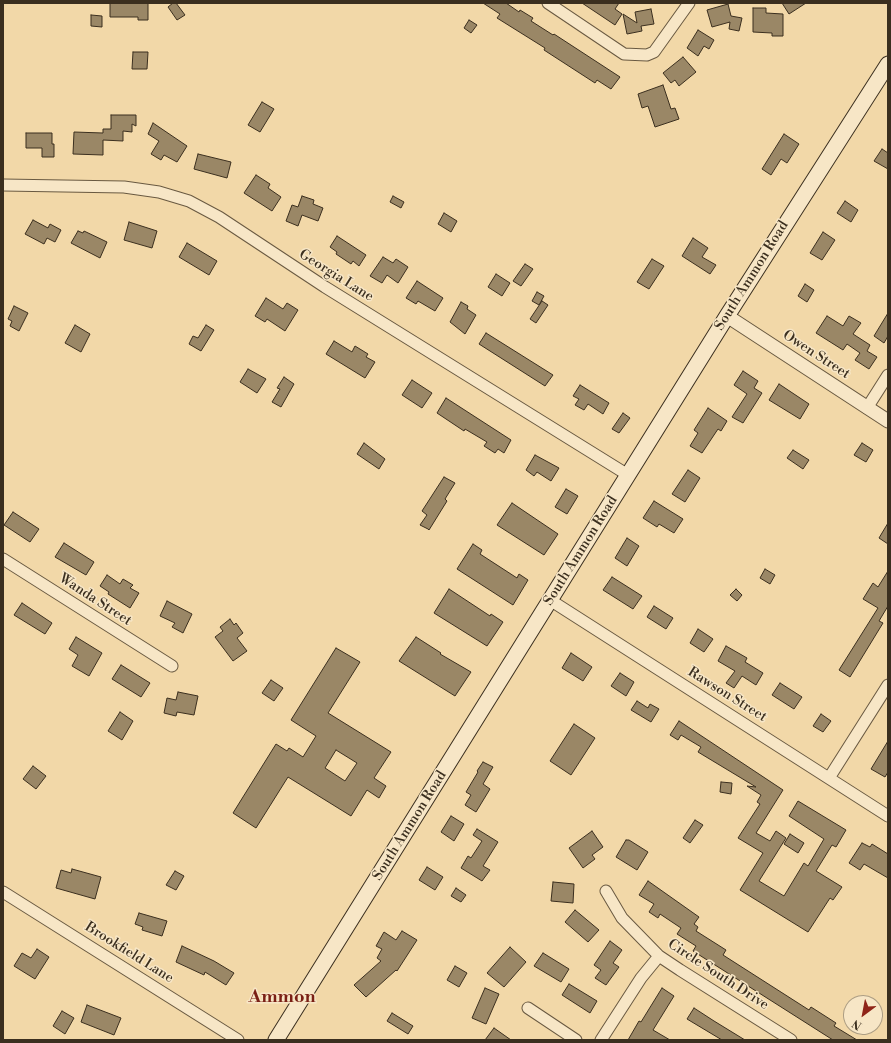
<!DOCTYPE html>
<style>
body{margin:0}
#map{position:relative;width:891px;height:1043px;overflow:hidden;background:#f2d8a8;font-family:"Libre Bodoni",serif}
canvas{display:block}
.frame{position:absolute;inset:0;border:4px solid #3b2f1f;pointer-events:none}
.north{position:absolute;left:843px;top:995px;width:40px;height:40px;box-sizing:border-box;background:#f7e6c6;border:1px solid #ac9d83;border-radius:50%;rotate:212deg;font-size:11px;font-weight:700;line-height:16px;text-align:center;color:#3b2f1f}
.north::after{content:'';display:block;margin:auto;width:14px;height:18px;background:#8f2418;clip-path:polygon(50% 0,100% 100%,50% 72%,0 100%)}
</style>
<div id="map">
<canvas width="891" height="1043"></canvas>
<div class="frame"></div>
<div class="north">N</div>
</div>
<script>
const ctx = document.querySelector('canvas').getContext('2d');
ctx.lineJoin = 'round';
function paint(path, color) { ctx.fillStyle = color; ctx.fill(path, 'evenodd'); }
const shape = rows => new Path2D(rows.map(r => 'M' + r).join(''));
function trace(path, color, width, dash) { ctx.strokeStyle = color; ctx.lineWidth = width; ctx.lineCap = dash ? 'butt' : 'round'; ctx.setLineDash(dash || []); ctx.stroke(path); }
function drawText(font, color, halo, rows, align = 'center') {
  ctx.font = font + ' "Libre Bodoni",serif'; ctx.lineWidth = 3; ctx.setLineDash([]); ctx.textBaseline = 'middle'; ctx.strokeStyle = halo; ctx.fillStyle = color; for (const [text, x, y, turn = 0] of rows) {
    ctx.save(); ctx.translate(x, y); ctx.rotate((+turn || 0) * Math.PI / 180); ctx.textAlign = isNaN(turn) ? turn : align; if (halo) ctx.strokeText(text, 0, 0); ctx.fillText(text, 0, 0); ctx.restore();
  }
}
const building = shape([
 [110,3,148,3,148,20,138,20,138,17,110,17,110,3],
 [173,3,176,3,185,15,177,20,168,7,173,3],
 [483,3,506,3,519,12,520,10,533,18,531,21,553,35,554,34,620,77,611,89,597,80,595,83,544,50,545,48,497,18,500,14,483,3],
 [582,3,619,3,615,9,622,14,615,25,582,3],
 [782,3,806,3,789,14,782,3],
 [728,4,731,16,742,18,739,31,729,29,730,22,712,27,707,10,728,4],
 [753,8,766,8,766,13,783,14,783,36,772,36,772,33,753,32,753,8],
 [651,9,654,24,641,26,642,31,627,34,623,14,637,23,635,12,651,9],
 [91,15,102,16,102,27,91,26,91,15],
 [469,20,477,25,471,33,464,28,469,20],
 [698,30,714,40,709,49,704,46,698,56,687,48,698,30],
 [133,52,148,52,147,69,132,69,133,52],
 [683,57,696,72,679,86,675,80,671,83,663,73,683,57],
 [663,85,671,109,675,108,679,119,655,127,648,106,642,108,638,94,663,85],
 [262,102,274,109,260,132,248,125,262,102],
 [111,115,136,115,136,126,132,124,132,132,123,131,123,141,103,140,103,155,73,154,74,132,103,133,103,129,111,129,111,115],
 [153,123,187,146,177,162,164,155,161,160,151,154,159,141,148,134,153,123],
 [26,133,52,133,52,144,54,144,54,157,42,157,42,148,26,148,26,133],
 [784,134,799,144,787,163,781,159,771,175,762,169,784,134],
 [882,149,888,153,888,169,874,161,882,149],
 [198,154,231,162,227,178,194,169,198,154],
 [256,175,270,184,268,188,281,197,272,211,244,193,256,175],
 [302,196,314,200,313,204,323,208,318,221,302,215,298,226,286,221,292,205,298,207,302,196],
 [393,196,404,202,401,208,390,202,393,196],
 [845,201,858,210,851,222,837,213,845,201],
 [444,213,457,221,451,232,438,224,444,213],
 [33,220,48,228,50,224,61,230,55,242,47,238,44,244,25,234,33,220],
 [129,222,157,231,152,248,124,240,129,222],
 [78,231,83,233,84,231,107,242,100,258,71,243,78,231],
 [823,232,835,240,822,260,810,253,823,232],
 [337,236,366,255,359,266,353,261,351,264,336,254,337,252,330,247,337,236],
 [693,238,708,248,702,257,716,265,710,274,682,256,693,238],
 [187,243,217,261,209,275,179,257,187,243],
 [383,257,393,263,396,259,408,267,398,283,387,275,382,283,370,276,383,257],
 [652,259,664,266,649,289,637,282,652,259],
 [525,264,533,269,521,286,513,281,525,264],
 [496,274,510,283,502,296,488,287,496,274],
 [417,281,443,298,435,311,418,301,416,304,406,298,417,281],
 [805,284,814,290,807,302,798,296,805,284],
 [537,292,544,296,539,305,532,301,537,292],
 [266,298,283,309,287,303,298,310,285,331,267,319,265,322,255,316,266,298],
 [542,301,548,305,536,323,530,319,542,301],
 [461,302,468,306,467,309,476,315,465,334,450,322,461,302],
 [14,306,28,313,19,331,10,326,12,321,8,319,14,306],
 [888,313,888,336,884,343,874,336,888,313],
 [827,316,843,326,849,316,861,323,853,334,870,345,867,351,877,357,869,369,855,360,860,353,847,344,843,350,816,333,827,316],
 [75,325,90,334,81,352,65,343,75,325],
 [206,325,214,330,201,351,189,344,193,336,198,338,206,325],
 [486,333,553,375,545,386,479,344,486,333],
 [334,341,352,352,355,346,368,354,366,357,375,362,365,378,326,354,334,341],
 [248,369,266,379,257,393,240,382,248,369],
 [743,371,758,381,754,388,762,393,743,423,732,417,747,394,734,385,743,371],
 [284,377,294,384,281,407,272,402,280,389,277,388,284,377],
 [412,380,432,393,422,408,402,395,412,380],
 [779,384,809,404,800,419,769,400,779,384],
 [580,385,609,403,603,414,588,404,584,410,575,405,579,399,573,396,580,385],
 [446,398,511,440,504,453,498,449,495,453,484,446,487,442,465,429,464,431,437,413,446,398],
 [708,408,727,421,721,431,718,429,702,453,690,446,698,433,694,430,708,408],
 [623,413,630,418,619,433,612,429,623,413],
 [364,443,385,459,379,469,357,454,364,443],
 [862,443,873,450,866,462,854,455,862,443],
 [793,450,809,460,803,469,787,458,793,450],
 [535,455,559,468,551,481,537,472,534,476,526,470,535,455],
 [688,470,700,478,685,502,672,494,688,470],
 [444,477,455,483,445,499,447,501,429,530,428,529,420,525,427,515,422,511,444,477],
 [566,489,578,496,567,514,555,507,566,489],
 [654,501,683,519,674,533,659,524,657,527,643,518,654,501],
 [512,503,558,534,544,555,497,525,512,503],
 [13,512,39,529,30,542,4,525,13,512],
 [888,523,888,544,879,538,888,523],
 [627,538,639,546,627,566,615,558,627,538],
 [64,543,94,562,86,575,55,557,64,543],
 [473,544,482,550,480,554,517,578,519,574,528,580,513,605,457,569,473,544],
 [765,569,775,575,770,584,760,578,765,569],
 [888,571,888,606,879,621,883,623,850,677,839,670,878,608,863,599,873,583,878,587,888,571],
 [107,575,120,584,123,579,133,585,130,588,139,593,130,608,108,594,109,592,100,586,107,575],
 [612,577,642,596,633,609,603,590,612,577],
 [449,589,490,616,491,614,503,622,487,646,434,613,449,589],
 [736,589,742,595,737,601,730,595,736,589],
 [167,601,192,614,183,633,172,627,175,623,160,616,167,601],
 [22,603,52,623,45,634,14,615,22,603],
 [654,606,673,618,666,629,647,617,654,606],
 [230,619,234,625,236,623,243,633,237,638,247,651,233,661,215,637,223,631,220,627,230,619],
 [698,629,713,639,704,652,690,643,698,629],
 [76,637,102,653,89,676,72,666,78,655,69,649,76,637],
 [416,637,441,653,440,654,471,672,455,696,399,661,416,637],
 [726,646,747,658,745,662,763,673,756,685,742,676,734,688,726,683,735,671,718,661,726,646],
 [336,648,360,662,328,713,391,752,374,778,386,786,379,798,367,790,351,816,288,777,256,828,233,813,276,744,287,751,289,748,303,757,316,736,291,720,336,648],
 [336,750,357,763,345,781,325,768,336,750],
 [571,653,592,667,583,681,562,668,571,653],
 [121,665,150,683,141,697,112,679,121,665],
 [620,673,634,682,626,696,611,686,620,673],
 [271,680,283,688,274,701,262,693,271,680],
 [780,683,802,697,794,709,772,695,780,683],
 [178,692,198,696,194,715,177,712,176,716,164,713,167,698,176,700,178,692],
 [637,701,648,708,650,704,659,709,651,722,631,710,637,701],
 [120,712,133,721,122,740,108,731,120,712],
 [821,714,831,721,823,732,813,726,821,714],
 [679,721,783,790,756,833,770,841,776,831,786,838,759,881,784,896,804,863,808,866,824,839,789,816,798,801,846,830,836,847,832,845,816,871,842,887,833,900,830,898,808,932,740,890,763,853,738,838,760,804,757,802,761,795,747,786,756,787,698,752,701,747,681,735,678,740,670,735,679,721],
 [574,724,595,738,571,775,550,761,574,724],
 [888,741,888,772,885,777,871,769,888,741],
 [483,762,493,767,483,784,490,789,476,812,465,805,471,795,466,792,478,772,477,771,483,762],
 [33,766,46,776,36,789,23,779,33,766],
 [721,782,732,783,731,794,720,792,721,782],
 [451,816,464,824,454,841,441,832,451,816],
 [695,820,703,825,690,843,683,838,695,820],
 [477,829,498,842,483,866,490,870,482,881,461,868,468,856,471,858,482,841,473,835,477,829],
 [592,831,603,847,592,855,595,859,583,868,569,848,592,831],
 [790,834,804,843,798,853,784,844,790,834],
 [626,840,629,840,648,852,637,870,616,857,626,840],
 [862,843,870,847,872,844,888,854,888,878,864,864,860,870,849,863,862,843],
 [427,867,443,877,435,890,419,880,427,867],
 [72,869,101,877,95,899,56,888,61,870,71,873,72,869],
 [175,871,184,876,176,890,166,885,175,871],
 [648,881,699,917,694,924,698,927,696,931,726,950,723,955,809,1010,811,1007,836,1023,834,1026,857,1040,833,1040,693,951,696,946,677,934,681,928,660,914,658,918,649,912,654,904,639,895,648,881],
 [553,882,574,884,573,903,551,901,553,882],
 [456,888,466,895,461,902,451,896,456,888],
 [575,910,599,930,588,942,565,922,575,910],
 [139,913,167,921,162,936,142,930,143,927,135,924,139,913],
 [402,931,417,940,397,971,396,970,366,997,354,985,381,961,377,958,382,949,376,946,384,932,396,940,402,931],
 [610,941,622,950,613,963,619,967,606,985,595,978,601,970,594,965,610,941],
 [182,946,214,961,234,973,226,985,205,972,204,975,176,962,182,946],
 [510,947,526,962,504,987,487,973,510,947],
 [37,949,49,957,35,979,14,966,22,953,31,958,37,949],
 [543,953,569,969,561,982,534,966,543,953],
 [455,966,467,973,459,987,447,980,455,966],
 [569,984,597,1001,590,1013,562,995,569,984],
 [485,988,499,994,486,1024,472,1018,485,988],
 [662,988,674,996,653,1030,670,1040,628,1040,639,1021,641,1022,662,988],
 [87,1005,121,1018,114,1035,81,1022,87,1005],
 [694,1008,714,1021,745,1040,722,1040,687,1019,694,1008],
 [62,1011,74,1018,65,1034,53,1026,62,1011],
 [392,1013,413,1026,408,1034,387,1021,392,1013],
 [494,1028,511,1040,485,1040,494,1028]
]);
paint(building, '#9a8766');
trace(building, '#3b2f1f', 1);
const minor = shape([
 [548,3,624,54,647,55,654,52,689,3],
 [3,185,124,187,159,192,189,201,219,217,325,287,628,475],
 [867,408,888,375],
 [3,559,172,666],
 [550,600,888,816],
 [829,778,888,685],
 [606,891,622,918,659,956,680,970,791,1040],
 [3,892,238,1040],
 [528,1008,576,1040],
 [601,1040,641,978,659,956]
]);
const tertiary = shape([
 [727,316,888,421]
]);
const secondary = shape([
 [276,1040,727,316,888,64]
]);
trace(minor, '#695941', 13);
trace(tertiary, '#695941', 15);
trace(secondary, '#3b2f1f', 17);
trace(minor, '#f7e6c6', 11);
trace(tertiary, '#f7e6c6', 13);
trace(secondary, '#f7e6c6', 15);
drawText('14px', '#3b2f1f', '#f7e6c6', [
 ["Georgia Lane",336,276,32],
 ["South Ammon Road",752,276,-58],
 ["Owen Street",816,355,33],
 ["South Ammon Road",581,551,-58],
 ["Wanda Street",95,600,33],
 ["Rawson Street",727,695,32],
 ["South Ammon Road",410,826,-58],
 ["Brookfield Lane",129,953,32],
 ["Circle South Drive",718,975,33]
]);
drawText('bold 18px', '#7a1f14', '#f7e6c6', [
 ["Ammon",282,998]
]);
</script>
